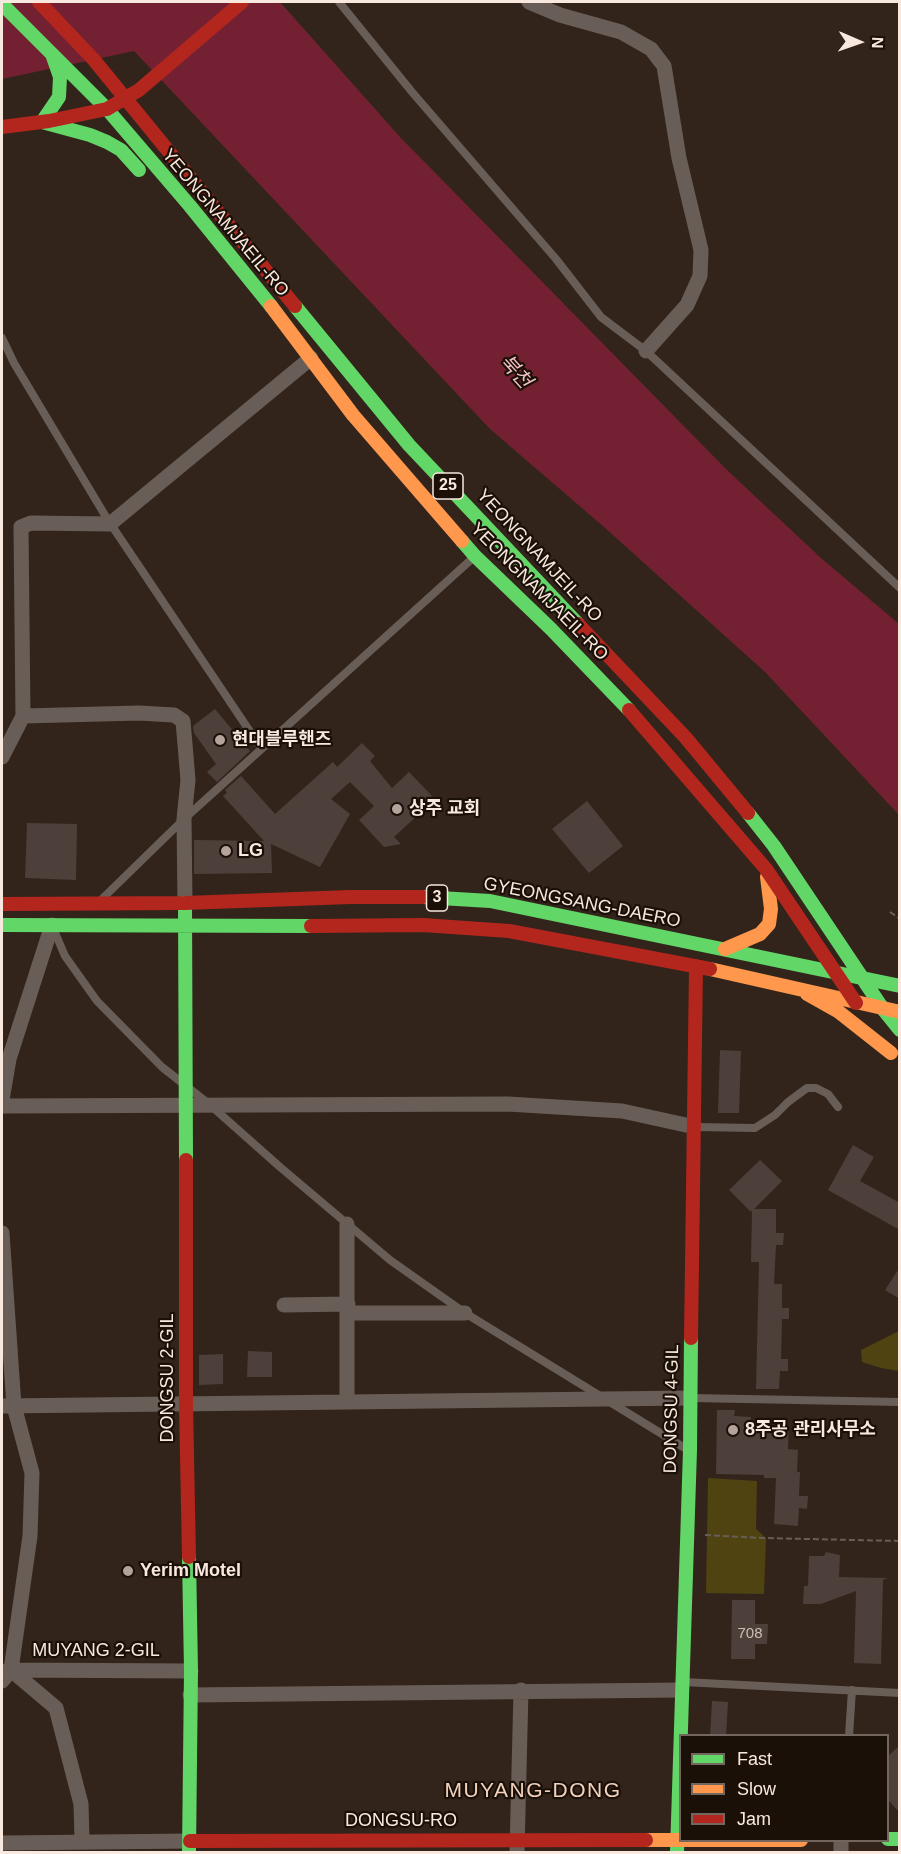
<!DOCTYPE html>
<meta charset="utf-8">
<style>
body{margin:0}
#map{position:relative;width:901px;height:1854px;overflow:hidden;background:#32241b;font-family:Arial,sans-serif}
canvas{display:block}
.frame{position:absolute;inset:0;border:3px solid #f9e8de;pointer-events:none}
.legend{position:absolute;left:679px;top:1734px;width:210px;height:108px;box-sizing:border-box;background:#1a1008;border:2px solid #73665e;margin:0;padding:8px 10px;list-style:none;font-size:18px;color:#f9e8de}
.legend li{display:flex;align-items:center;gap:12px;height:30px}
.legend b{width:30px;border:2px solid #73665e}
.north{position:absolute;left:829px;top:12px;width:60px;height:60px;-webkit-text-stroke:4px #1a1008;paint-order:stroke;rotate:92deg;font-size:16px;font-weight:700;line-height:24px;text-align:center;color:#f9e8de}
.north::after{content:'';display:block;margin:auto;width:21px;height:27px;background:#f9e8de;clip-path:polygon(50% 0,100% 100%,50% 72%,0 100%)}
</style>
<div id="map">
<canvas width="901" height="1854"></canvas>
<div class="frame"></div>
<ul class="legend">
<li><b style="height:8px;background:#63d668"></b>Fast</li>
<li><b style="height:8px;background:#ff974d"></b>Slow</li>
<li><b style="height:8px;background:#b3261e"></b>Jam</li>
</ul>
<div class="north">N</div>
</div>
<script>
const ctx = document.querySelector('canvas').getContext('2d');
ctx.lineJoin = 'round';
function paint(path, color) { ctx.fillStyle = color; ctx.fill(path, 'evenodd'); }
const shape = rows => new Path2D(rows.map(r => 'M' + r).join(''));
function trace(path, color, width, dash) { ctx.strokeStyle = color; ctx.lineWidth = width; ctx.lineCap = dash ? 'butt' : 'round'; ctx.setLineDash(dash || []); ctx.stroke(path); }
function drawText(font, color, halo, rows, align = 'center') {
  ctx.font = font + ' Arial,"Noto Sans KR",sans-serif'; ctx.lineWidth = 4.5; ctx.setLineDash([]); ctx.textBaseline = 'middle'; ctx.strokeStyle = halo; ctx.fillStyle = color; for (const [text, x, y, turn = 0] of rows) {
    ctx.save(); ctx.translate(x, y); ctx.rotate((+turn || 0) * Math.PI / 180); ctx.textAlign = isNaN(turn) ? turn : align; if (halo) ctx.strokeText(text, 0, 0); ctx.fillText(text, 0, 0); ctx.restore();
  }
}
paint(shape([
 [899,1331,899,1371,881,1368,862,1362,861,1350],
 [708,1478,757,1481,756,1529,766,1538,764,1594,706,1593]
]), '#4f4312');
paint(shape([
 [2,2,280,2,400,137,727,470,821,558,899,624,899,815,765,672,604,527,490,429,134,51,2,79]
]), '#732132');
paint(shape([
 [215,709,250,751,217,782,207,772,216,764,194,733,193,726],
 [362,743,375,756,370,761,392,788,409,772,435,799,394,837,401,844,384,847,359,820,374,806,350,782,331,799,350,814,320,867,271,844,272,873,194,874,194,840,264,841,223,796,227,793,225,790,241,776,275,814,333,762,337,767],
 [587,801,623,846,589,873,552,829],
 [27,823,77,824,76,880,25,878],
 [720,1050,741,1051,739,1113,718,1113],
 [853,1145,874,1157,860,1181,900,1203,900,1230,828,1190],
 [760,1160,782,1181,754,1209,776,1209,776,1233,784,1233,783,1245,776,1245,774,1284,782,1284,782,1308,789,1308,789,1319,782,1319,781,1359,788,1359,788,1371,780,1371,779,1389,756,1389,759,1262,751,1262,752,1210,751,1212,729,1190],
 [900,1267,900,1299,885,1290],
 [248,1351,272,1352,272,1377,247,1377],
 [223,1354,223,1384,199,1385,199,1355],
 [717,1410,735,1410,734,1416,751,1417,750,1425,789,1426,788,1449,798,1450,797,1472,800,1472,799,1496,808,1496,807,1509,799,1508,798,1526,774,1524,776,1478,764,1478,764,1475,716,1474],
 [826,1552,840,1555,839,1577,888,1578,883,1580,881,1664,854,1663,856,1591,821,1604,803,1604,804,1586,808,1586,809,1556,824,1556],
 [732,1600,755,1600,755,1624,768,1624,767,1644,755,1644,755,1659,731,1659],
 [712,1701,728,1702,726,1736,710,1736],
 [900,1745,900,1813,888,1800,888,1756]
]), '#4d403b');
trace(shape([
 [890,912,900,919],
 [705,1535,763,1538,900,1541]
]), '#685e57', 2, [6, 3]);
trace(shape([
 [339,2,412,92,556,259,601,317,646,351,900,588],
 [2,338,14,363,106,517,261,748],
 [103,898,184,819,474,557],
 [53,928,65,956,97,1001,162,1067,209,1104,280,1167,390,1260,465,1313,688,1450],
 [696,1127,755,1128,775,1115,788,1102,807,1088,816,1088,828,1094,838,1107],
 [692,1398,900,1402],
 [683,1682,900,1693],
 [849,1736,852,1690]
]), '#695e57', 8);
trace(shape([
 [529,2,560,15,621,32,651,49,664,66,679,158,701,250,700,276,687,305,646,351],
 [23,716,21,527,31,523,110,524,311,358],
 [2,757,23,716,139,713,174,715,183,721,188,780,184,819,185,903],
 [2,1100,9,1059,52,925],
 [2,1106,508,1104,622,1111,695,1127],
 [347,1224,347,1402],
 [2,1233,14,1406,32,1473,30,1536,11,1670,2,1681],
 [284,1305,348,1304],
 [348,1313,465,1313],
 [2,1406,691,1398],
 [8,1670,191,1671],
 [11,1670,56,1708,81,1804,82,1840],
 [190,1695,681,1690],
 [2,1843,190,1841],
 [517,1852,521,1690],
 [841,1852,841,1840]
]), '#695e57', 15);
trace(shape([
 [2,4,107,109,190,206,271,306],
 [53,57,60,77,59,97,42,122,90,135,107,142,121,150,139,170],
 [295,306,409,445,578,624],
 [462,541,475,556,551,629,629,710],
 [748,813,774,846,883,1009],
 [423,897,490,901,900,986],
 [185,903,186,1160],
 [2,925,311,926],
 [883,1009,900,1030],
 [189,1557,191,1671,189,1852],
 [888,1839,900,1839],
 [677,1852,690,1450,691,1338]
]), '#63d668', 14);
trace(shape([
 [271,306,353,415,462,541],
 [725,949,760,934,769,924,771,909,767,877],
 [710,969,900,1012],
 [807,994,839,1012,891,1053],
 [646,1840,801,1840]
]), '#ff974d', 14);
trace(shape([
 [39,2,94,60,295,306],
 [2,127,49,121,107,109,139,90,242,2],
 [578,624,686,738,748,813],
 [629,710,766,869,856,1003],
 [2,904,185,903,350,897,423,897],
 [311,926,423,925,509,931,710,969],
 [186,1160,186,1404,189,1557],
 [691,1338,696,966],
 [190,1841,646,1840]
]), '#b3261e', 14);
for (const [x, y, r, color] of [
 [220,740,6,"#b3a39a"],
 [397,809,6,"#b3a39a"],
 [226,851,6,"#b3a39a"],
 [733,1430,6,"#b3a39a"],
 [128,1571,6,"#b3a39a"]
]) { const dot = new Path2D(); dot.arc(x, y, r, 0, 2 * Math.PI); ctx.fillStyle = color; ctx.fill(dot); trace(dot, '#1a1008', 2); }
drawText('15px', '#cebeb5', null, [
 ["708",750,1634]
]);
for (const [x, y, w] of [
 [448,486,30],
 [437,898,21]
]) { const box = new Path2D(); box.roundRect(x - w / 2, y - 13, w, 26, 4.5); ctx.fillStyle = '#1a1008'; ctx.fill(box); trace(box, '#f9e8de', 1.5); }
drawText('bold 16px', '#f9e8de', null, [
 ["25",448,486],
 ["3",437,898]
]);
drawText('18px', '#f9e8de', '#1a1008', [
 ["YEONGNAMJAEIL-RO",225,223,50],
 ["YEONGNAMJEIL-RO",539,556,47],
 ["YEONGNAMJAEIL-RO",539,592,45],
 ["GYEONGSANG-DAERO",582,903,11],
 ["DONGSU 2-GIL",168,1378,-90],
 ["DONGSU 4-GIL",672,1409,-89],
 ["MUYANG 2-GIL",96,1651],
 ["DONGSU-RO",401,1821]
]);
drawText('bold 18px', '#f9e8de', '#1a1008', [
 ["현대블루핸즈",232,740],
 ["상주 교회",409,809],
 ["LG",238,851],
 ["8주공 관리사무소",745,1430],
 ["Yerim Motel",140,1571]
], 'left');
drawText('italic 20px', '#f2bec3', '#1a1008', [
 ["북천",515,372,48]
]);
ctx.letterSpacing = '1.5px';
drawText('21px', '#f2d2bd', '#1a1008', [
 ["MUYANG-DONG",533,1791]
]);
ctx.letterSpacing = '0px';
</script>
